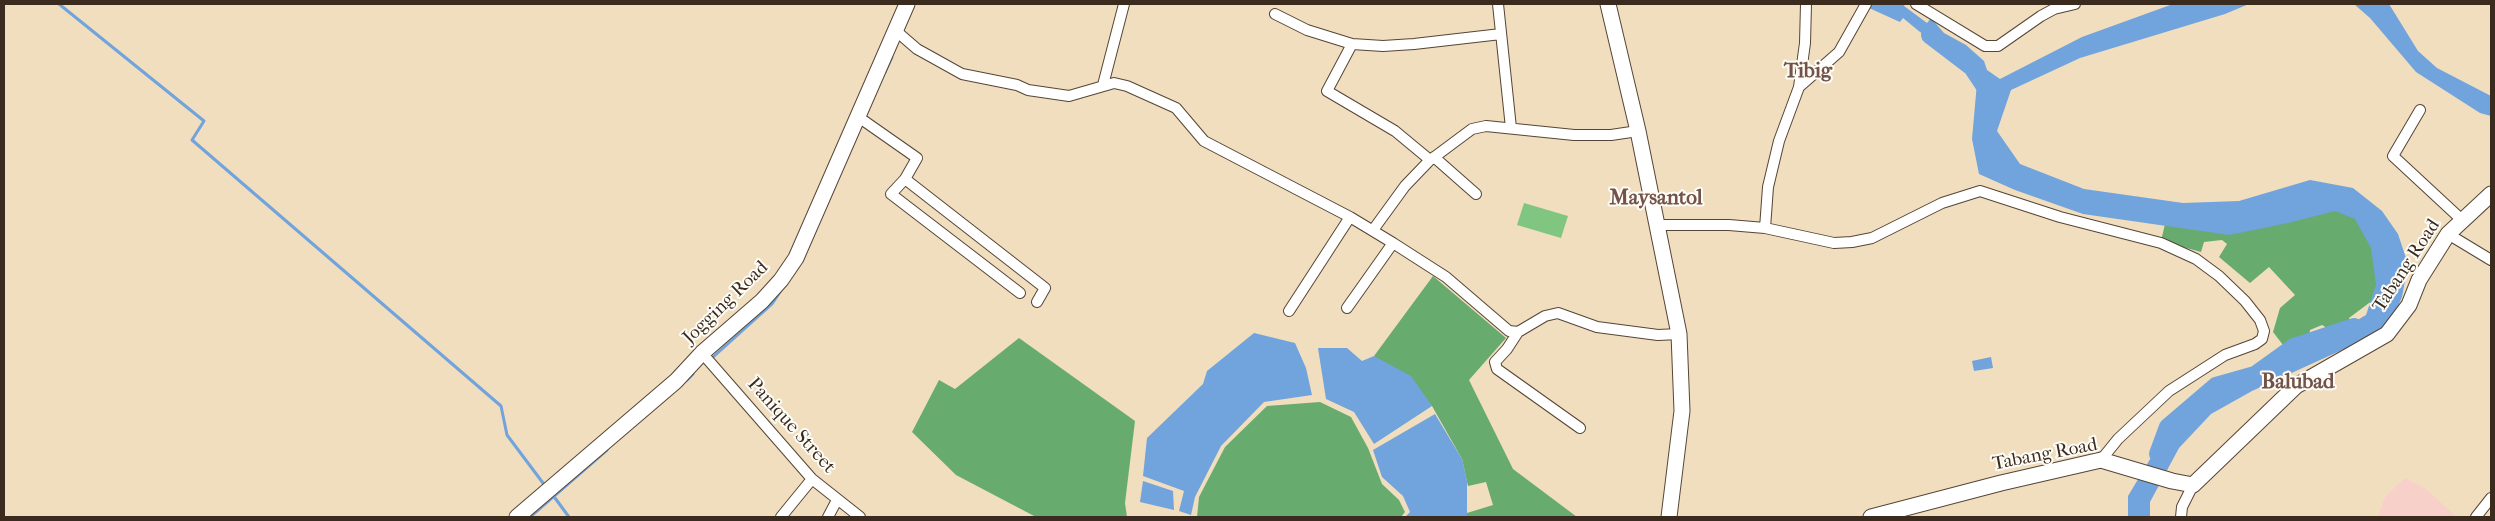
<!DOCTYPE html>
<style>
body{margin:0}
#map{position:relative;width:2495px;height:521px;overflow:hidden;background:#f0debf;font-family:"IM FELL French Canon",serif}
canvas{display:block}
.frame{position:absolute;inset:0;border:5px solid #3b2a1e;pointer-events:none}
</style>
<div id="map">
<canvas width="2495" height="521"></canvas>
<div class="frame"></div>
</div>
<script>
const ctx = document.querySelector('canvas').getContext('2d');
ctx.lineJoin = 'round';
function paint(path, color) { ctx.fillStyle = color; ctx.fill(path, 'evenodd'); }
const shape = rows => new Path2D(rows.map(r => 'M' + r).join(''));
function trace(path, color, width, dash) { ctx.strokeStyle = color; ctx.lineWidth = width; ctx.lineCap = dash ? 'butt' : 'round'; ctx.setLineDash(dash || []); ctx.stroke(path); }
function drawText(font, color, halo, rows, align = 'center') {
  ctx.font = font + ' "IM FELL French Canon",serif'; ctx.lineWidth = 4; ctx.setLineDash([]); ctx.textBaseline = 'middle'; ctx.strokeStyle = halo; ctx.fillStyle = color; for (const [text, x, y, turn = 0] of rows) {
    ctx.save(); ctx.translate(x, y); ctx.rotate((+turn || 0) * Math.PI / 180); ctx.textAlign = isNaN(turn) ? turn : align; if (halo) ctx.strokeText(text, 0, 0); ctx.fillText(text, 0, 0); ctx.restore();
  }
}
paint(shape([
 [2405,478,2427,490,2457,517,2378,517,2385,497]
]), '#f7d0c9');
paint(shape([
 [1524,203,1568,216,1561,238,1517,225]
]), '#80c681');
paint(shape([
 [2355,206,2389,288,2349,318,2351,324,2346,326,2342,323,2329,329,2322,325,2310,330,2309,338,2283,345,2273,332,2280,308,2295,295,2269,267,2250,283,2219,257,2227,244,2222,240,2204,242,2201,252,2161,241,2165,224],
 [1433,276,1506,338,1469,380,1513,469,1577,517,1467,517,1467,513,1493,505,1486,482,1468,486,1462,459,1432,406,1374,356],
 [1019,338,1135,421,1125,503,1127,517,1036,517,956,475,912,432,939,380,955,389],
 [1320,402,1351,417,1368,448,1382,484,1399,500,1405,512,1401,517,1197,517,1199,497,1225,447,1267,406]
]), '#68ab6f');
paint(shape([
 [1871,4,1905,4,1904,6,1927,23,1931,18,1944,33,1966,45,1984,61,1987,70,2000,79,2082,37,2173,4,2249,4,2225,14,2080,58,2011,90,1997,131,2020,164,2084,189,2183,203,2239,201,2310,180,2353,188,2382,211,2398,234,2408,264,2402,297,2388,329,2252,391,2211,414,2179,448,2150,502,2150,517,2128,517,2128,496,2179,411,2237,375,2313,346,2366,315,2376,285,2371,248,2355,219,2335,211,2288,223,2229,235,2083,214,2015,190,1979,174,1972,139,1977,83,1974,67,1964,62,1957,53,1920,32,1903,18,1900,22,1869,8],
 [2354,4,2389,4,2418,51,2437,68,2491,96,2491,116,2480,113,2416,72,2370,18],
 [1254,333,1295,343,1306,368,1312,395,1264,402,1221,446,1195,497,1191,515,1179,511,1184,491,1143,476,1147,438,1203,384,1207,371],
 [1318,348,1347,348,1362,361,1374,356,1411,376,1432,406,1374,444,1354,412,1326,399],
 [1991,357,1993,368,1974,371,1972,361],
 [1435,414,1462,459,1467,481,1467,517,1405,517,1410,512,1403,496,1382,477,1373,450],
 [1143,481,1173,491,1174,510,1140,502]
]), '#71a3dc');
trace(shape([
 [59,4,204,121,192,140,501,406,507,435,546,487],
 [885,72,892,57],
 [712,358,772,304,782,289],
 [687,380,693,374],
 [555,498,569,517],
 [530,517,607,450]
]), '#71a3dc', 3);
trace(shape([
 [1930,35,1972,67,1988,91],
 [2158,454,2168,427,2216,386,2255,375,2294,347,2354,327]
]), '#71a3dc', 18);
const street = shape([
 [1498,4,1511,128],
 [1916,4,1985,46,1998,46,2041,16,2054,9,2075,4],
 [1275,14,1307,30,1352,44,1383,46,1414,44,1501,34],
 [895,30,917,49,962,74,1017,85,1028,90,1069,96,1114,83,1127,86,1176,108,1204,141,1350,217,1393,243,1446,277,1509,331,1518,332,1545,316,1558,313,1597,327,1658,335,1679,334],
 [1352,44,1327,91,1395,131,1430,160],
 [1103,85,1124,4],
 [1799,87,1805,43,1806,4],
 [2420,110,2393,156,2462,220],
 [857,116,917,158,905,179,891,194,1020,293],
 [1434,157,1476,194],
 [905,179,1045,288,1037,302],
 [1657,225,1729,225,1765,228,1834,243,1852,242,1872,238,1942,203,1980,191,2060,217,2161,243,2196,259,2219,276,2245,301,2260,320,2264,331,2262,339,2255,344,2225,355,2169,391,2118,439,2101,460],
 [1765,228,1768,187,1779,141,1799,87,1839,52,1866,4],
 [1373,230,1405,186,1429,161,1472,129,1486,126,1574,135,1611,135,1638,131],
 [2448,234,2491,260],
 [1347,308,1393,243],
 [1289,311,1350,217],
 [1518,332,1507,349,1495,362,1497,369,1580,428],
 [702,353,812,479,860,517],
 [781,517,812,479],
 [828,517,837,500],
 [2181,517,2182,507,2193,485],
 [2476,517,2491,498]
]);
const secondary = shape([
 [1608,4,1638,131,1679,334,1682,411,1669,517],
 [517,517,676,381,702,353,762,301,781,280,796,258,907,4],
 [1871,517,2001,483,2101,460,2172,481,2193,485,2296,386,2387,334,2409,305,2419,280,2448,234,2491,194]
]);
trace(street, '#564536', 12);
trace(secondary, '#564536', 17);
trace(street, '#fff', 10);
trace(secondary, '#fff', 15);
drawText('19px', '#3b2a1e', '#fdfcf7', [
 ["Tabang Road",2407,266,-57],
 ["Jogging Road",726,303,-44],
 ["Panique Street",791,426,48],
 ["Tabang Road",2045,455,-11]
]);
drawText('bold 21px', '#725249', '#fdfcf7', [
 ["Tibig",1808,72],
 ["Maysantol",1656,199],
 ["Balubad",2298,383]
]);
</script>
